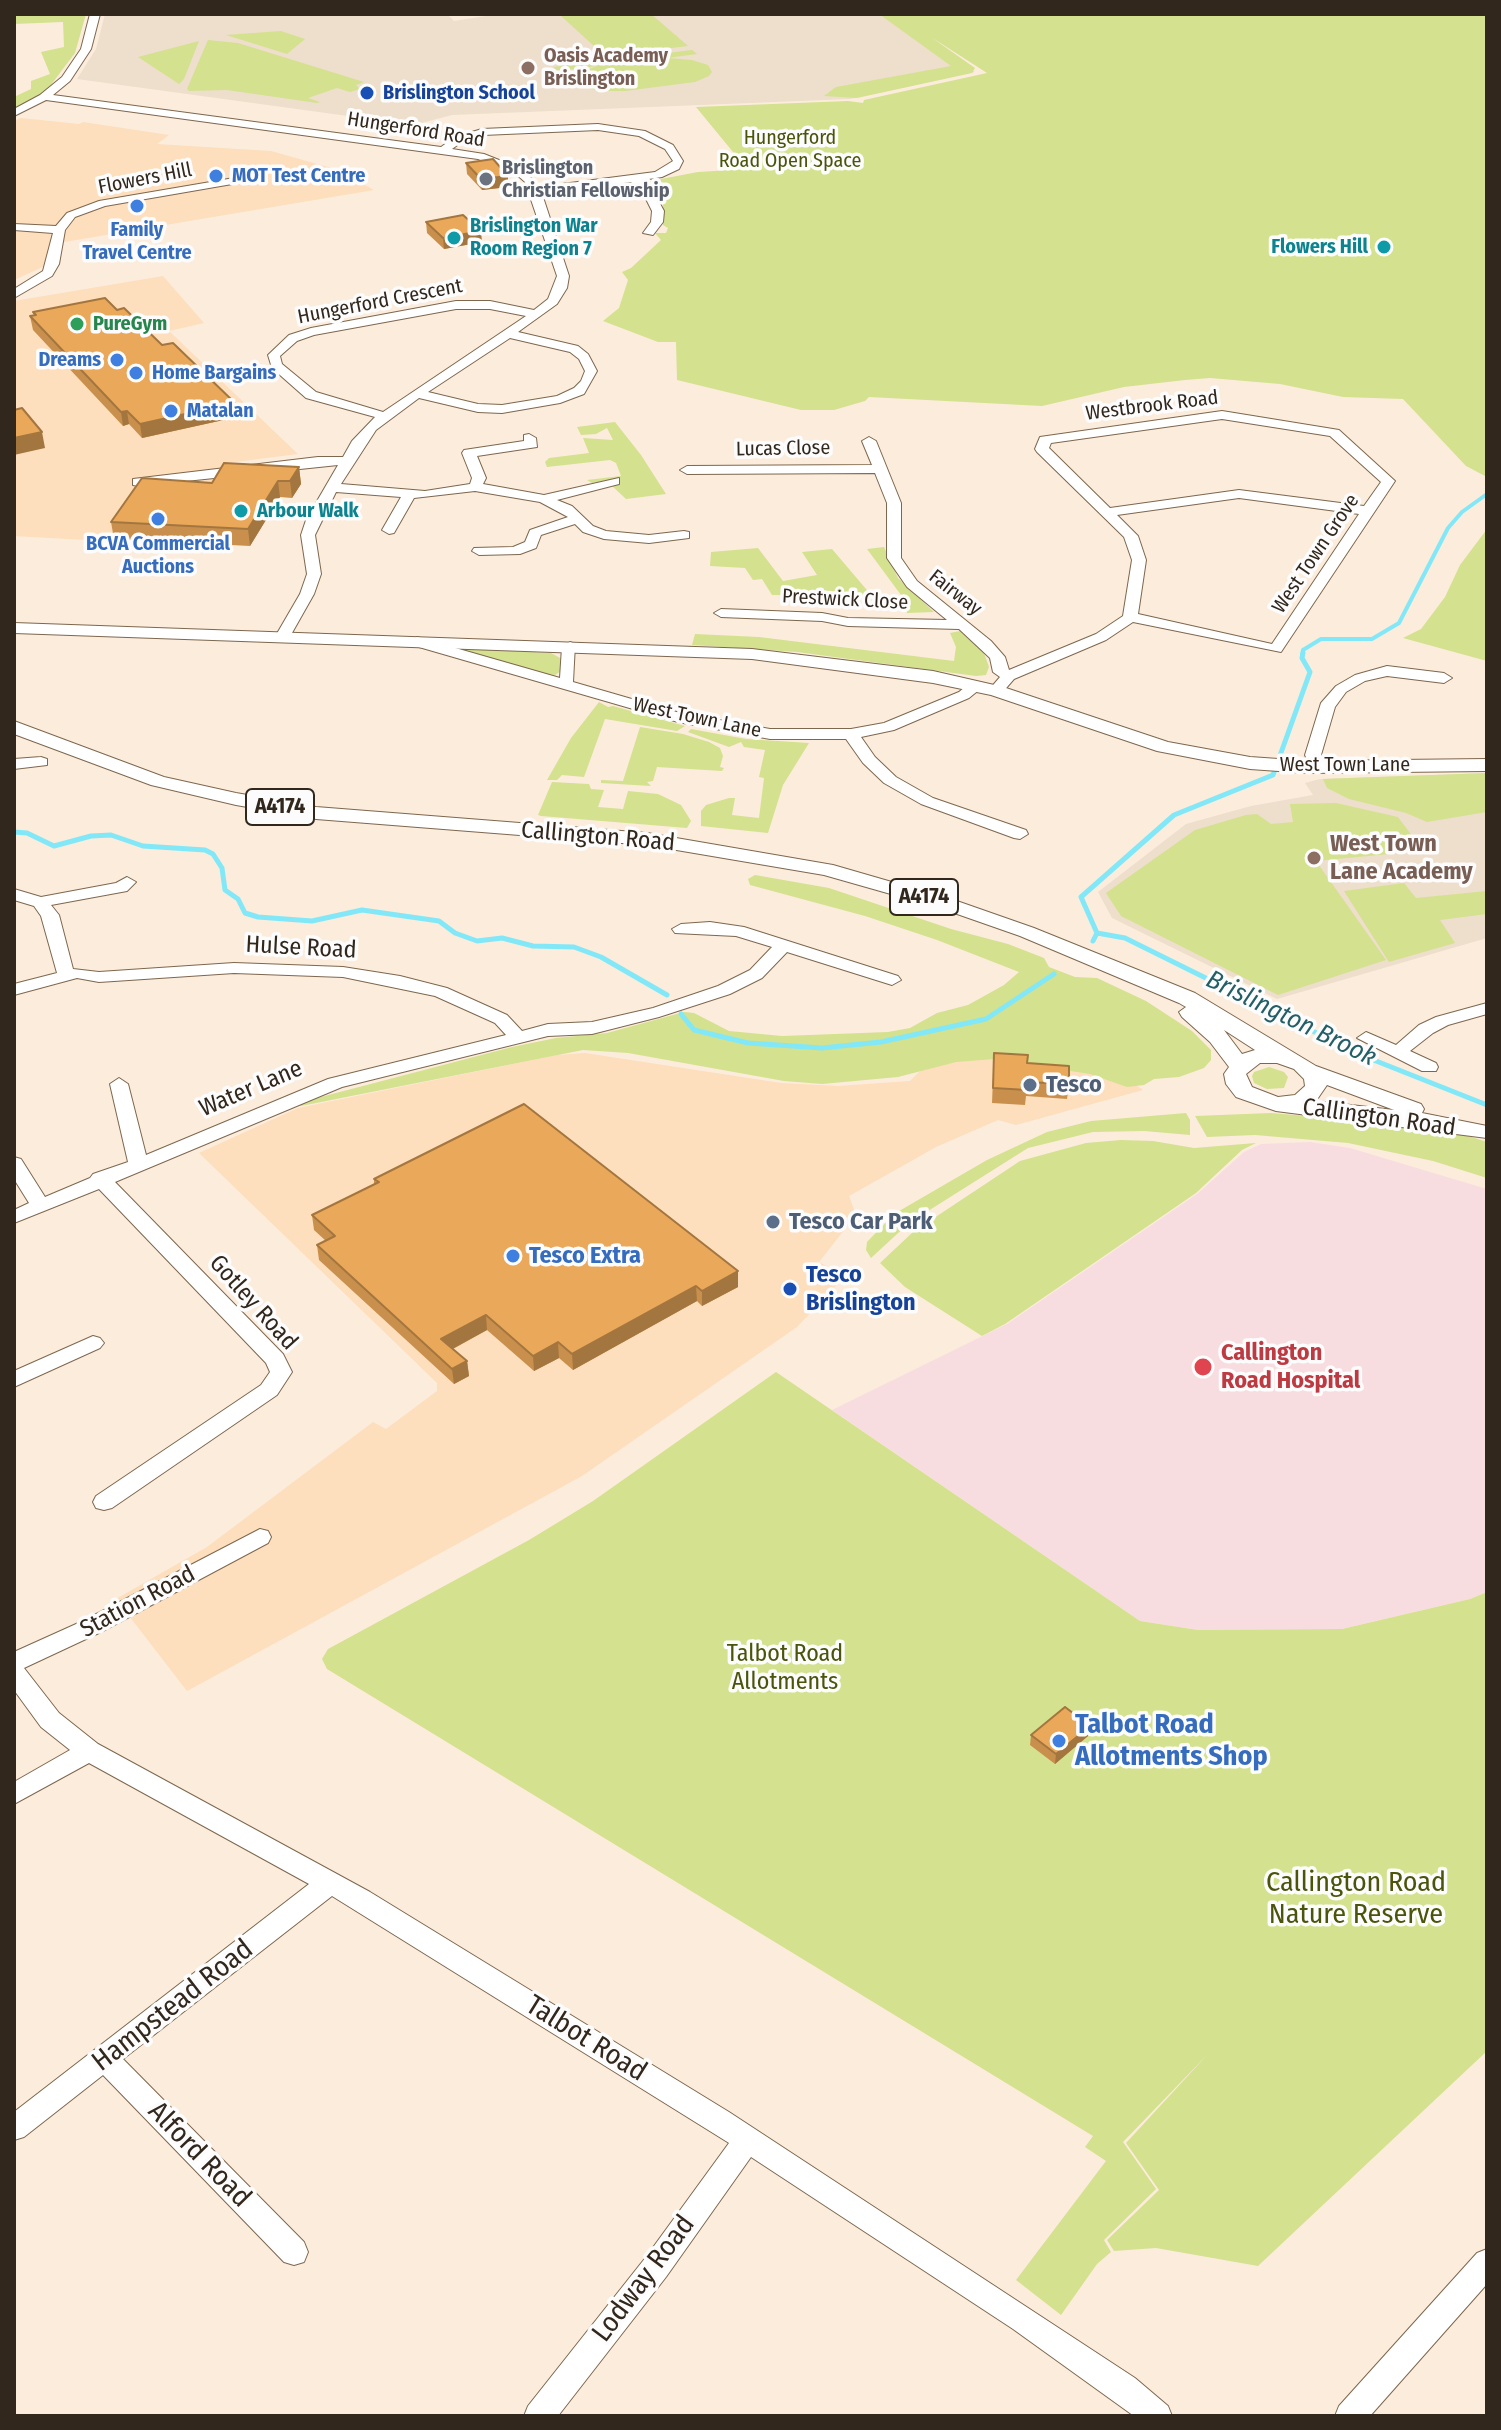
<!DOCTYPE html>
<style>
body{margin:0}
#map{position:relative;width:1501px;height:2430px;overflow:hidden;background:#fcecdc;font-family:"Fira Sans Condensed",sans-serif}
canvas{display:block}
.frame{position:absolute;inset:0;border:16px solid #31271d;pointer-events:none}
</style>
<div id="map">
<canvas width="1501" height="2430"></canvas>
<div class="frame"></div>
</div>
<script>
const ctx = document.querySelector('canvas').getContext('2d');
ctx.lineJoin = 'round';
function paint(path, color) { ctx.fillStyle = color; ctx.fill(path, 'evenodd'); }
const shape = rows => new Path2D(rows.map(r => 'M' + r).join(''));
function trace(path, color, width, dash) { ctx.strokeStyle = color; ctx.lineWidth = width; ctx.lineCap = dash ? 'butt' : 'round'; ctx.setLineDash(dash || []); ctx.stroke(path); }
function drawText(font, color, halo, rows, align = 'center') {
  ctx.font = font + ' "Fira Sans Condensed",sans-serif'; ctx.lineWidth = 7; ctx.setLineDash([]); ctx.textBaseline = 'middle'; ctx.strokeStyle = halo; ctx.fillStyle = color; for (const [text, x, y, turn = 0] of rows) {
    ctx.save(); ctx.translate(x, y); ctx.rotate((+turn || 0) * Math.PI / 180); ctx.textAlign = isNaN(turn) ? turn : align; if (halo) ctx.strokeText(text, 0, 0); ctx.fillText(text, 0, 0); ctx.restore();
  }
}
paint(shape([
 [21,118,79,124,83,122,169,135,157,144,271,151,335,169,374,190,64,242,45,266,14,280,14,121],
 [163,276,204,323,169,331,298,454,227,463,177,545,14,536,14,301],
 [585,1053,781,1083,838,1086,910,1081,921,1070,941,1062,1013,1057,1117,1072,1143,1090,1016,1125,998,1120,936,1147,849,1196,856,1215,819,1262,845,1276,797,1327,582,1476,187,1691,116,1599,207,1547,373,1422,386,1429,437,1391,437,1383,199,1153,298,1108,557,1055]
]), '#fddebd');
paint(shape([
 [105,14,447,14,454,21,492,15,543,14,889,14,975,72,850,99,452,115,414,125,77,79,96,49],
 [1487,773,1487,938,1277,999,1112,918,1098,892,1186,824,1251,806,1313,795,1305,783,1320,779]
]), '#eedecc');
paint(shape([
 [1310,1142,1350,1148,1487,1189,1487,1592,1470,1599,1342,1629,1198,1630,1140,1621,832,1410,1007,1324,1197,1194,1244,1152,1261,1144]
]), '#f8dde0');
paint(shape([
 [14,14,86,14,75,53,47,90,14,110,14,97,31,89,31,81,50,74,41,52,64,47,63,22,14,24],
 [651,14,688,46,605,56,560,15],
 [879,14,1487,14,1487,477,1466,466,1403,399,1343,397,1280,384,1210,378,1185,380,1124,387,1042,406,869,397,865,401,834,410,801,410,677,380,676,342,658,342,603,321,619,308,628,280,622,272,631,268,661,240,655,233,666,233,668,228,663,225,663,198,645,182,698,172,747,169,696,107,848,101,863,103,864,100,987,73,931,37,975,68,972,73,857,98,824,96,836,87,951,66],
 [281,31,305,39,287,54,226,35],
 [208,40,238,43,364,82,356,85,360,89,350,92,337,88,308,98,320,102,317,103,227,90,189,91,187,89],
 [199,41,184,79,179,84,138,57],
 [692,50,697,54,667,58,692,60,708,65,712,72,709,76,695,82,625,91,599,91,578,85,574,81,575,75,597,66,558,71,553,67],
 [615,422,641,455,666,494,626,499,611,485,618,482,614,479,592,483,587,480,621,476,616,463,610,460,547,467,545,462,549,458,589,453,583,438,613,440,607,428,596,434,581,435,577,427],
 [1487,529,1487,661,1403,638,1421,629,1445,597,1460,565],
 [884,547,898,578,934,612,907,613,901,595,867,549],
 [758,548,783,581,817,575,802,552,832,549,872,596,772,595,762,579,753,580,745,568,710,566,711,552],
 [960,631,984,653,989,667,986,675,976,676,797,652,692,645,695,634,759,637,954,661,956,647,950,633],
 [454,648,551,653,562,659,564,669,555,675,544,674],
 [599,702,608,707,613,706,685,726,677,731,605,719,584,777,562,775,557,780,547,780,571,738],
 [640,727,683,734,709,742,720,748,723,756,720,767,724,768,722,771,657,767,653,781,647,782,651,786,601,783,601,780,623,781],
 [691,729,746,739,809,743,783,785,768,833,701,826,701,811,706,805,729,798,735,798,732,815,759,818,764,778,759,777,765,750,744,747,741,742,729,747,688,732],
 [1487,773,1487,812,1427,822,1406,813,1349,799,1327,788,1323,779],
 [552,782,589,784,591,789,604,790,598,807,623,809,628,791,658,794,681,805,691,821,687,828,541,816,538,815],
 [1336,803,1398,817,1413,837,1400,840,1405,845,1413,845,1410,852,1316,861,1386,960,1278,995,1121,916,1106,893,1195,830,1246,815,1257,814,1271,824,1293,822,1290,804],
 [755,875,829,888,951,929,1008,944,1044,958,1049,967,1075,977,1097,978,1146,1001,1192,1031,1211,1050,1211,1060,1204,1068,1179,1077,1154,1079,1144,1085,1127,1087,1090,1074,994,1059,956,1062,898,1077,822,1084,784,1081,628,1053,583,1050,301,1106,294,1104,512,1047,556,1038,607,1033,684,1012,694,1013,729,1031,782,1036,888,1032,910,1028,937,1013,968,1005,1004,985,1019,972,937,940,865,916,750,885,748,879],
 [1404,883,1416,898,1487,891,1487,914,1440,920,1455,943,1389,962,1344,891],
 [1269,1067,1284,1072,1288,1077,1284,1088,1267,1089,1254,1083,1252,1076,1254,1072],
 [1186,1113,1190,1120,1190,1135,1144,1131,1093,1132,1028,1148,909,1223,871,1258,866,1250,867,1242,894,1214,987,1160,1047,1132,1091,1121],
 [1271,1113,1379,1122,1462,1134,1487,1142,1487,1178,1433,1161,1348,1143,1255,1135,1207,1137,1195,1116],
 [1121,1140,1153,1141,1194,1148,1256,1143,1242,1150,1196,1193,1005,1324,982,1336,905,1287,880,1263,913,1232,1020,1161,1086,1143],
 [776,1372,1140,1621,1198,1630,1342,1629,1470,1599,1487,1592,1487,2051,1258,2266,1156,2248,1114,2251,1107,2240,1159,2190,1126,2143,1208,2054,1123,2142,1156,2189,1104,2240,1111,2252,1097,2264,1061,2315,1016,2280,1106,2161,1085,2147,1093,2136,327,1669,322,1659,328,1649,529,1540,593,1501]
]), '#d4e18f');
trace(shape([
 [1302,655,1303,650,1321,639,1372,639,1399,623,1448,528,1462,512,1487,494]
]), '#82e8f7', 4);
trace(shape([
 [14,832,27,833,54,846,91,836,111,835,143,846,205,850,213,854,222,868,225,890,238,899,245,913,258,917,312,921,362,910,439,921,455,933,477,941,502,938,533,946,574,947,601,957,667,995],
 [1097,933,1125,938,1361,1055,1487,1105],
 [1093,941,1097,933,1081,897,1174,815,1273,775,1310,672,1302,658,1303,653],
 [681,1014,694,1030,748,1043,822,1048,881,1042,986,1019,1054,974]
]), '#82e8f7', 5);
const minor = shape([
 [90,14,100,14,91,49,70,81,53,95,441,147,455,137,482,129,598,124,645,131,673,145,683,161,679,169,662,177,642,180,652,189,664,211,663,222,653,235,643,233,651,222,652,211,643,193,631,182,542,194,569,276,567,288,557,304,518,332,578,346,588,354,597,371,584,394,560,403,502,413,478,412,419,398,376,430,341,484,425,491,470,484,472,478,462,453,464,450,524,441,524,435,529,434,536,438,537,447,477,456,486,478,483,484,544,495,619,478,619,484,557,500,572,506,593,526,606,531,649,535,684,531,689,532,689,538,649,543,604,539,583,532,575,524,541,535,536,548,520,554,479,555,472,551,474,548,513,547,525,542,530,530,568,517,540,502,475,491,414,498,394,533,389,534,382,530,401,497,336,492,315,535,321,574,314,594,288,640,278,640,275,637,300,594,307,574,301,535,306,520,338,465,138,486,133,485,133,479,318,457,343,457,352,441,375,417,306,398,272,368,268,355,289,335,311,328,456,301,490,301,534,310,548,299,557,276,525,182,516,174,478,159,46,100,14,116,14,109,40,95,62,77,81,49,90,14],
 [598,130,639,136,665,149,673,161,655,172,539,187,524,170,484,154,452,149,463,141,483,135,598,130],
 [456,309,490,309,526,316,383,412,316,392,282,364,280,356,297,341,314,335,456,309],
 [510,338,570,352,579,359,585,371,581,381,574,388,557,396,502,405,478,404,428,392,510,338],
 [234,178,238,179,238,183,105,206,75,217,65,230,59,264,52,276,14,298,14,289,43,271,53,233,14,230,14,224,56,226,67,213,99,201,234,178],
 [1222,411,1339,430,1395,481,1281,652,1133,622,1106,640,1014,679,1001,694,996,696,988,691,1000,677,993,672,990,658,959,629,848,626,822,621,721,617,714,613,721,609,822,613,848,618,947,620,907,587,887,558,887,503,875,473,687,474,680,470,687,466,872,465,862,441,869,437,876,441,901,503,901,558,917,581,991,641,1005,657,1009,670,1096,634,1123,616,1132,560,1124,537,1037,452,1035,449,1040,437,1222,411],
 [1222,419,1330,436,1381,482,1364,506,1239,490,1110,508,1049,448,1051,443,1222,419],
 [1239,498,1359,514,1272,644,1138,614,1146,560,1138,536,1117,515,1239,498],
 [417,637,560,678,562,647,570,642,575,644,573,682,680,713,770,729,851,729,884,723,959,692,970,683,980,683,980,689,969,698,894,730,861,737,875,757,896,777,933,798,1026,830,1028,834,1020,839,1014,838,921,804,884,783,863,763,846,739,770,739,678,722,412,645,409,642,417,637],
 [1387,666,1444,673,1452,678,1444,683,1387,676,1365,681,1346,692,1335,707,1321,755,1326,767,1318,772,1312,770,1305,755,1321,703,1336,686,1355,675,1387,666],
 [41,757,47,759,47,765,14,769,14,759,41,757],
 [127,877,136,882,127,891,51,905,59,915,73,969,99,972,234,963,343,967,400,976,447,988,507,1015,522,1031,548,1024,592,1022,653,1008,718,986,750,970,772,947,736,936,675,933,672,929,681,924,710,922,744,927,898,976,901,980,892,985,787,952,762,978,730,994,659,1017,592,1034,548,1036,342,1087,115,1182,283,1354,292,1372,277,1395,112,1508,104,1510,96,1508,93,1502,96,1496,261,1385,270,1372,266,1363,99,1189,14,1223,14,1210,29,1203,14,1179,14,1157,21,1159,45,1197,90,1178,93,1174,128,1162,110,1084,119,1078,128,1084,146,1155,328,1079,506,1035,495,1023,435,996,343,977,234,973,99,982,77,978,14,995,14,984,57,973,41,916,34,906,14,900,14,889,41,897,116,883,127,877],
 [1487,1003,1487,1014,1448,1025,1433,1033,1410,1051,1436,1063,1438,1067,1436,1071,1422,1071,1357,1038,1366,1032,1396,1045,1419,1025,1436,1017,1487,1003],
 [93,1336,100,1338,104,1343,100,1348,14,1387,14,1371,93,1336],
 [260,1529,268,1531,271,1537,268,1543,101,1632,24,1668,59,1713,98,1744,370,1892,729,2112,1135,2378,1168,2406,1172,2416,1134,2416,1013,2329,751,2157,666,2277,558,2416,524,2416,528,2406,646,2257,729,2143,332,1896,123,2059,304,2242,308,2252,304,2262,294,2265,284,2262,103,2075,24,2137,14,2140,14,2112,309,1884,89,1763,14,1804,14,1782,70,1750,41,1727,14,1690,14,1652,85,1620,260,1529],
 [1487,2249,1487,2284,1370,2416,1335,2416,1339,2406,1477,2253,1487,2249]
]);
const major = shape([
 [14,623,752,649,933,671,1003,687,1168,742,1250,757,1307,761,1487,759,1487,771,1307,773,1250,769,1157,751,991,695,933,683,752,659,14,633,14,623],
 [14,721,164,777,236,793,316,807,647,833,833,865,954,900,1034,928,1195,993,1316,1066,1421,1104,1424,1109,1422,1113,1487,1126,1487,1138,1276,1111,1236,1097,1226,1084,1224,1074,1229,1067,1210,1042,1182,1017,1179,1012,1186,1007,1179,1003,1020,936,940,908,824,875,647,845,316,819,236,805,151,785,14,734,14,721],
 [1224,1030,1255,1050,1242,1054,1224,1030],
 [1260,1063,1277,1063,1294,1069,1304,1079,1305,1086,1295,1095,1278,1097,1252,1087,1246,1074,1260,1063],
 [1327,1085,1394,1110,1316,1101,1327,1085]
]);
trace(minor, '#7d674e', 2);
trace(major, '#7d674e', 2);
paint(minor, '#fff');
paint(major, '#fff');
paint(shape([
 [466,163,508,176,508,187,482,190,467,174],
 [426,222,482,242,444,249,427,233],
 [117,310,235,403,237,417,142,438,129,424,123,426,33,330,30,316,34,316,33,312],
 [299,467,301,484,292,498,280,497,250,546,114,539,111,522],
 [994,1053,1069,1084,1067,1099,1026,1096,1025,1105,992,1103],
 [374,1179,738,1271,738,1287,702,1306,697,1301,573,1370,559,1358,534,1371,487,1330,453,1349,467,1361,469,1376,454,1384,319,1260,317,1245,326,1241,314,1230,312,1215,374,1184],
 [1031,1735,1088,1736,1055,1764,1030,1745]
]), '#c9904d');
paint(shape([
 [508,176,508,187,482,190,481,179],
 [481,231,482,242,444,249,443,238],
 [235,403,237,417,142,438,140,424],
 [127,411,129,424,123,426,121,412],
 [42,432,45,448,14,455,14,438],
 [299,467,301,484,292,498,290,481],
 [278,481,280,497,250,546,248,529],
 [738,1271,738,1287,702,1306,702,1291],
 [696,1286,697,1301,573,1370,572,1354],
 [486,1315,487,1330,443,1354,441,1339],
 [558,1342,559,1358,534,1371,533,1356],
 [467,1361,469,1376,454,1384,452,1369],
 [1090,1726,1088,1736,1055,1764,1056,1754]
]), '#a4763f');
const building = shape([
 [493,159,508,176,481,179,466,163,493,159],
 [463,215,481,231,443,238,426,222,463,215],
 [105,298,117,310,124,308,162,345,173,343,235,403,140,424,127,411,121,412,30,316,36,315,33,312,105,298],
 [22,408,42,432,14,438,14,410,22,408],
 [224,463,299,467,290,481,278,481,248,529,111,522,142,478,212,483,224,463],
 [994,1053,1028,1055,1027,1063,1069,1066,1069,1084,1027,1082,1027,1090,993,1088,994,1053],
 [524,1104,738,1271,702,1291,696,1286,572,1354,558,1342,533,1356,486,1315,441,1339,467,1361,452,1369,317,1245,335,1236,312,1215,379,1182,374,1179,524,1104],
 [1065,1707,1090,1726,1056,1754,1031,1735,1065,1707]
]);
paint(building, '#eaa85a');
trace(building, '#a4763f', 2);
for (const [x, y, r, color] of [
 [528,68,8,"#8d6e63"],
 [367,93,8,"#1a4fb4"],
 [216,176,8,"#3f7fe0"],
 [486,179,8,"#6b7280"],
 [137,206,8,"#3f7fe0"],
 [454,238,8,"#0f9aa8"],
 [1384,247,8,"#0f9aa8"],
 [77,324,8,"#2e9e5b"],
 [117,360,8,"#3f7fe0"],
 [136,373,8,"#3f7fe0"],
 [171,411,8,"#3f7fe0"],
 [241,511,8,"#0f9aa8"],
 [158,519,8,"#3f7fe0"],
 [1314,858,8,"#8d6e63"],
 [1030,1085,8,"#5c6f8a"],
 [773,1222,8,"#5c6f8a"],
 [513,1256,8,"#3f7fe0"],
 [790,1289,8,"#1a4fb4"],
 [1203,1367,10,"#e0444e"],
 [1059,1741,8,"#3f7fe0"]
]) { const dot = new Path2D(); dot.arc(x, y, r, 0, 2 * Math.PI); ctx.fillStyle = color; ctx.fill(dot); trace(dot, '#fcfcfc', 3); }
drawText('bold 20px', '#785e54', '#fcfcfc', [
 ["Oasis Academy",544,56],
 ["Brislington",544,79]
], 'left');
drawText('bold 20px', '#164399', '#fcfcfc', [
 ["Brislington School",383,93]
], 'left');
drawText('20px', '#31271d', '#fcfcfc', [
 ["Hungerford Road",416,130,9],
 ["Flowers Hill",145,179,-11],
 ["Hungerford Crescent",380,302,-11],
 ["Westbrook Road",1152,406,-7],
 ["Lucas Close",783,449,-1],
 ["West Town Grove",1316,554,-56],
 ["Fairway",955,593,38],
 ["Prestwick Close",845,600,3],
 ["West Town Lane",697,718,12],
 ["West Town Lane",1345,765]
]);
drawText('20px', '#4c540b', '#fcfcfc', [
 ["Hungerford",790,138],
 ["Road Open Space",790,161]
]);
drawText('bold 20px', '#5b616d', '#fcfcfc', [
 ["Brislington",502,168],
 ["Christian Fellowship",502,191]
], 'left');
drawText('bold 20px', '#366cbe', '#fcfcfc', [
 ["MOT Test Centre",232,176],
 ["Family",137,230,"center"],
 ["Travel Centre",137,253,"center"],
 ["Dreams",101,360,"right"],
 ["Home Bargains",152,373],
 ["Matalan",187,411],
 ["BCVA Commercial",158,544,"center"],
 ["Auctions",158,567,"center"]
], 'left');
drawText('bold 20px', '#0d838f', '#fcfcfc', [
 ["Brislington War",470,226],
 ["Room Region 7",470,249],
 ["Flowers Hill",1368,247,"right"],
 ["Arbour Walk",257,511]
], 'left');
drawText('bold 20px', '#27864d', '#fcfcfc', [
 ["PureGym",93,324]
], 'left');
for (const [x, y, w] of [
 [280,807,68],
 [924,897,68]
]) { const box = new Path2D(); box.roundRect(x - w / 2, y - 18, w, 36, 6); ctx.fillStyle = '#fcfcfc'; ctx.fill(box); trace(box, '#31271d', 2); }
drawText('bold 22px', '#31271d', null, [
 ["A4174",280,807],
 ["A4174",924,897]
]);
drawText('24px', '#31271d', '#fcfcfc', [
 ["Callington Road",598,837,5],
 ["Hulse Road",301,948,3],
 ["Water Lane",251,1089,-23],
 ["Callington Road",1379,1118,8],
 ["Gotley Road",253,1303,48],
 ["Station Road",138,1602,-28]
]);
drawText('bold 24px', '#785e54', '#fcfcfc', [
 ["West Town",1330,844],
 ["Lane Academy",1330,872]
], 'left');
drawText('bold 24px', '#4e5e75', '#fcfcfc', [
 ["Tesco",1046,1085],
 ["Tesco Car Park",789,1222]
], 'left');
drawText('bold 24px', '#366cbe', '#fcfcfc', [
 ["Tesco Extra",529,1256]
], 'left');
drawText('bold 24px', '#164399', '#fcfcfc', [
 ["Tesco",806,1275],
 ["Brislington",806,1303]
], 'left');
drawText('bold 24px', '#be3a42', '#fcfcfc', [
 ["Callington",1221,1353],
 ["Road Hospital",1221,1381]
], 'left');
drawText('24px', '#4c540b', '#fcfcfc', [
 ["Talbot Road",785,1654],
 ["Allotments",785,1682]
]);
drawText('italic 26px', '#245e67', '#fcfcfc', [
 ["Brislington Brook",1291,1019,26]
]);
drawText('bold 28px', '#366cbe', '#fcfcfc', [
 ["Talbot Road",1075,1725],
 ["Allotments Shop",1075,1757]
], 'left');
drawText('28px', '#4c540b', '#fcfcfc', [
 ["Callington Road",1356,1883],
 ["Nature Reserve",1356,1915]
]);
drawText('28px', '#31271d', '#fcfcfc', [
 ["Hampstead Road",173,2006,-38],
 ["Talbot Road",586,2039,32],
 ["Alford Road",199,2155,46],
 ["Lodway Road",644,2279,-53]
]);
</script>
